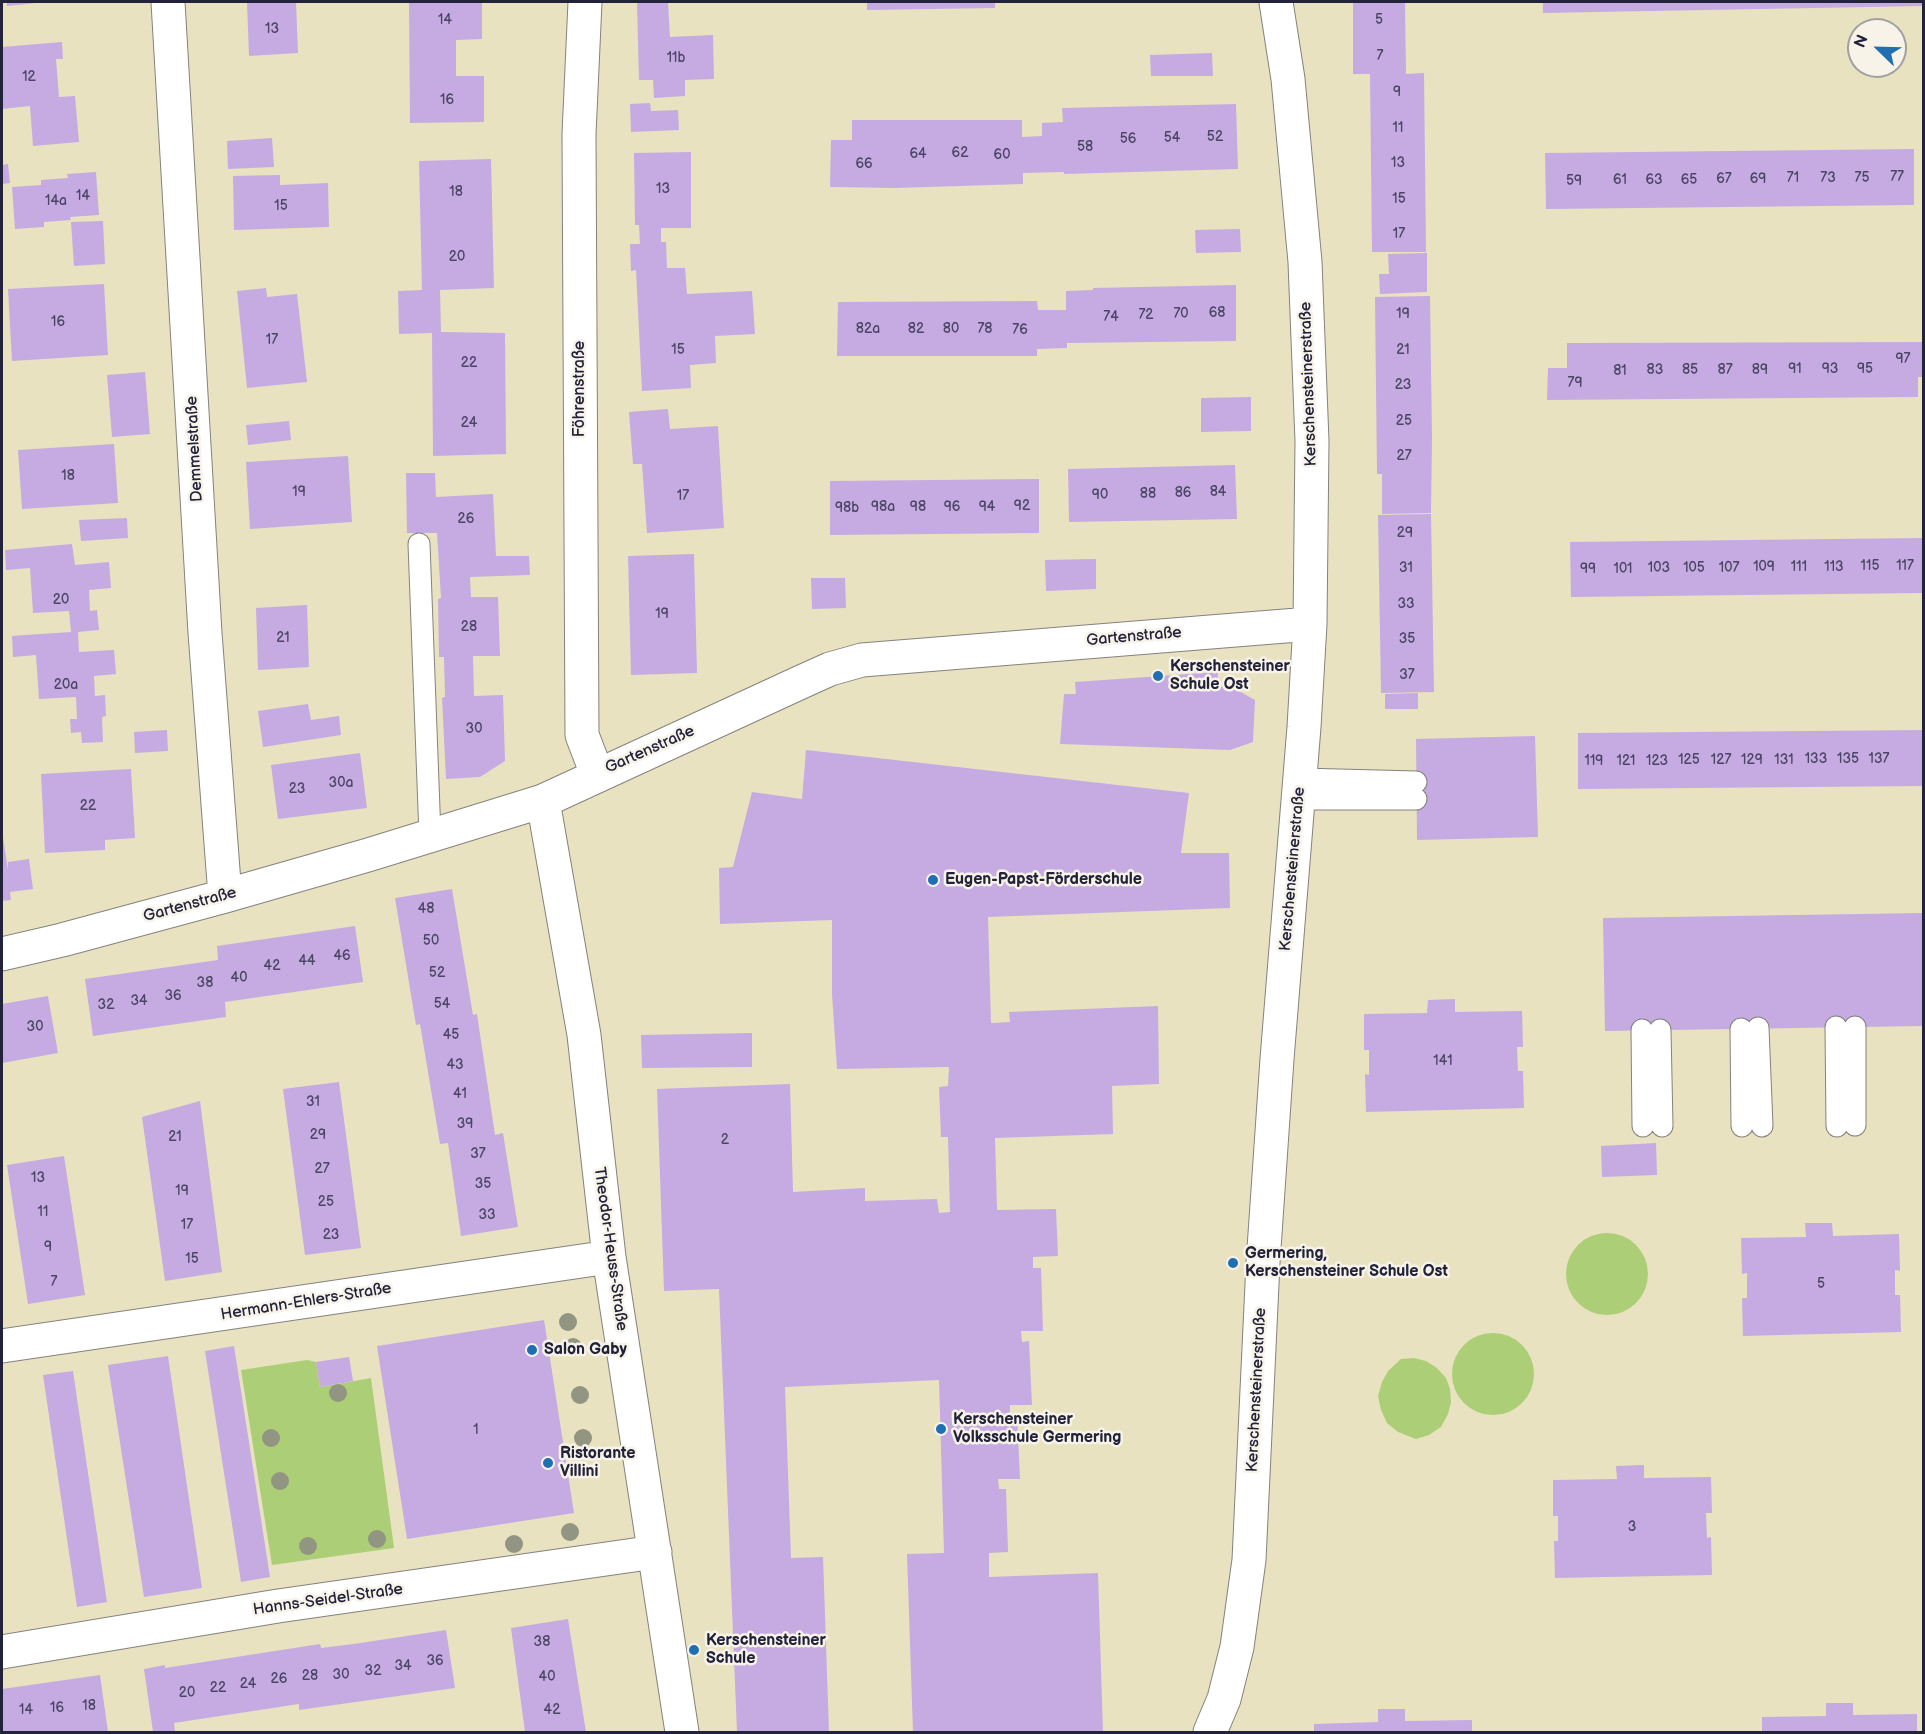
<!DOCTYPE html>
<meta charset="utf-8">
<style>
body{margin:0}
#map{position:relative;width:1925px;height:1734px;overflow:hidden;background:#e8e2c0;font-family:"Balsamiq Sans",sans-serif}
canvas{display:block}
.frame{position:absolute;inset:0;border:3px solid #22223b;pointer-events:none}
.north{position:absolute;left:1847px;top:18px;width:60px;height:60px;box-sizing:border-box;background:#f7f3e8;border:2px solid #a29fa3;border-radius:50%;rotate:293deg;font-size:16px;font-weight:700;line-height:24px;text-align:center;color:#22223b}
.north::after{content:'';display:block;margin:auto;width:21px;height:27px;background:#1f6fb2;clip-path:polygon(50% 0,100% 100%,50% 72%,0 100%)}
</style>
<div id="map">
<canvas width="1925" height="1734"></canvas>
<div class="frame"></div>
<div class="north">N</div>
</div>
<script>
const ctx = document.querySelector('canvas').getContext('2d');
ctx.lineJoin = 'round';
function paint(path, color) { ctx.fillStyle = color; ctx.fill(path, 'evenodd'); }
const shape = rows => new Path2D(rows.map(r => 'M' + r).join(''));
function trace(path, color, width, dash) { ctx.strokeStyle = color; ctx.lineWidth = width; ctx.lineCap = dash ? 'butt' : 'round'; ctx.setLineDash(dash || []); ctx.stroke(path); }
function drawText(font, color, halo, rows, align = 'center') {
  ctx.font = font + ' "Balsamiq Sans",sans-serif'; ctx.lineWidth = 5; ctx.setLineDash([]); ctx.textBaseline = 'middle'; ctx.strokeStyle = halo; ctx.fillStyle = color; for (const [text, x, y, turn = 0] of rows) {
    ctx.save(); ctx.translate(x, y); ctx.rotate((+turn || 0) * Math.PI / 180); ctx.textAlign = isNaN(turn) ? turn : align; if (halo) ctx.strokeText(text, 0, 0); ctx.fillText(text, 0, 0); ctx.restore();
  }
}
paint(shape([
 '1566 1274a41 41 0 1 1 82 0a41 41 0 1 1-82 0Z',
 '1452 1374a41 41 0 1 1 82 0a41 41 0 1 1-82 0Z',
 [1414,1358,1426,1361,1437,1368,1446,1378,1450,1389,1451,1402,1448,1414,1441,1427,1429,1435,1416,1439,1398,1432,1387,1423,1381,1410,1378,1396,1382,1382,1388,1371,1401,1359],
 [307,1360,316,1362,320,1387,371,1378,394,1548,272,1565,241,1370]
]), '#acce76');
paint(shape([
 [7,2,36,2,36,3,7,6],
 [247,2,296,2,298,53,249,56],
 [409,2,482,2,482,39,456,40,456,76,484,76,484,122,410,123],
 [637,2,668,2,670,37,713,35,714,79,685,80,685,96,654,98,653,80,639,80],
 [867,2,995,2,995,8,867,10],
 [1353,2,1405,2,1406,74,1424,73,1426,252,1372,252,1370,74,1353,74],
 [1543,2,1923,2,1923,6,1543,13],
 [62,42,63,59,56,59,59,97,75,96,79,142,33,146,30,106,2,109,2,47],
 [1212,53,1213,76,1151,76,1150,55],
 [650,103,651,111,678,110,679,130,631,132,630,104],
 [1236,104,1238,169,1064,174,1064,172,1023,173,1023,184,896,188,830,187,831,140,852,140,852,120,1022,120,1022,137,1042,136,1042,123,1063,122,1062,108],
 [272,138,274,167,228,169,227,141],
 [1914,149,1914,205,1546,209,1545,153],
 [691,152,691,228,661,228,661,242,666,242,667,268,685,268,687,294,752,291,755,334,715,336,716,363,690,365,691,388,642,391,636,270,631,271,630,244,640,244,639,225,635,225,634,153],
 [491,159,494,288,440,290,441,332,505,333,506,454,433,456,432,333,399,334,398,291,422,290,419,161],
 [8,164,10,183,2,184,2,165],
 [96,172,99,215,70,217,71,220,44,222,44,227,15,229,12,187,41,185,41,180,68,178,67,174],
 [280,175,280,185,328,183,329,227,234,230,233,176],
 [103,221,105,264,74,266,71,222],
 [1240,229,1241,252,1196,253,1195,230],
 [1427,253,1427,292,1380,294,1379,274,1389,274,1388,254],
 [104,284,108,355,12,361,8,289],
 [1236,285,1236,341,1067,343,1067,348,1037,349,1037,356,837,356,838,302,1037,301,1038,310,1066,310,1066,291,1093,290,1093,288],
 [266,288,267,297,297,294,307,382,247,388,237,291],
 [1430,296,1432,438,1431,513,1382,514,1382,474,1377,474,1375,297],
 [1923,342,1923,377,1918,377,1918,397,1547,400,1548,368,1567,368,1567,343],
 [145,372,150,434,112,437,107,375],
 [1251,397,1251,431,1201,432,1201,398],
 [668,409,670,429,718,426,724,528,647,533,642,464,633,464,629,412],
 [289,421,291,440,248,445,246,425],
 [114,444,118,503,22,509,18,450],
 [348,456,352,522,250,529,246,462],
 [1235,465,1237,519,1069,522,1068,469],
 [406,473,435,473,436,497,493,494,496,556,529,556,530,575,470,577,471,597,498,597,500,656,473,656,474,696,503,695,505,761,480,777,446,779,442,698,445,697,444,657,439,657,438,599,441,598,437,533,407,533],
 [1039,479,1039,533,830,535,830,481],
 [1431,514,1434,692,1381,693,1378,515],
 [127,518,128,538,81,541,79,520],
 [1922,538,1923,593,1571,597,1570,542],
 [72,544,75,565,109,562,111,588,89,590,90,611,97,610,99,630,78,632,79,652,114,650,116,674,94,676,95,696,105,695,106,716,102,717,103,742,82,743,81,732,71,733,70,719,77,719,76,697,39,699,36,655,13,657,12,636,71,632,69,611,33,613,30,568,6,570,5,550],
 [694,554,697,673,631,675,628,556],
 [1096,559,1096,589,1046,591,1045,560],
 [811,578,845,578,846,608,812,609],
 [307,605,309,667,258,670,256,608],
 [1218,672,1217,687,1230,686,1255,700,1253,742,1230,750,1060,744,1064,694,1076,694,1075,682],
 [1418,693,1418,709,1385,709,1385,694],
 [308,704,311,720,339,716,341,735,263,747,258,711],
 [167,730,168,751,135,753,134,732],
 [1923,730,1923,786,1578,789,1578,733],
 [1535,736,1538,837,1417,840,1416,739],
 [806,750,1189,793,1181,853,1229,853,1230,908,988,917,991,1023,1010,1022,1009,1012,1158,1006,1159,1084,1112,1086,1113,1134,995,1138,997,1210,1056,1209,1058,1256,1033,1257,1033,1268,1041,1268,1043,1331,1021,1331,1022,1342,1029,1341,1032,1405,1010,1405,1010,1416,1017,1415,1020,1479,998,1479,999,1489,1006,1489,1008,1552,989,1553,989,1577,1098,1573,1103,1732,913,1732,907,1554,944,1553,939,1380,785,1387,791,1558,823,1557,829,1732,737,1732,719,1289,664,1291,657,1089,790,1084,793,1192,865,1188,865,1201,937,1199,939,1213,950,1212,948,1137,941,1137,939,1087,948,1086,949,1067,837,1069,832,994,832,920,720,924,719,868,733,867,752,792,802,799],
 [360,753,367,808,278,819,271,765],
 [131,769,135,838,105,840,105,850,45,853,41,774],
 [2,831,8,870,8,862,29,859,33,889,10,892,11,900,2,901],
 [452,889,473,1015,477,1014,495,1135,503,1133,518,1227,461,1236,448,1143,440,1144,420,1024,416,1025,395,898],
 [1923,913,1923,1026,1605,1031,1603,918],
 [355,926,363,982,225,1002,226,1017,93,1036,85,979,218,960,217,946],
 [48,996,58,1053,2,1063,2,1004],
 [1455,999,1455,1012,1522,1011,1523,1047,1517,1047,1518,1071,1523,1071,1524,1108,1366,1112,1365,1074,1369,1075,1369,1050,1364,1050,1364,1014,1427,1013,1428,1000],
 [752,1033,752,1067,642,1068,641,1035],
 [339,1082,361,1248,305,1255,283,1089],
 [200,1101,222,1272,165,1281,142,1117],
 [1656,1143,1657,1175,1602,1177,1601,1146],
 [64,1156,85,1295,28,1304,7,1165],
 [1805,1223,1832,1223,1833,1236,1899,1234,1900,1271,1895,1270,1895,1295,1900,1295,1901,1332,1743,1336,1742,1298,1747,1298,1747,1273,1742,1274,1741,1238,1806,1237],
 [544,1320,574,1513,407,1539,377,1346],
 [234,1346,270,1577,241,1582,205,1351],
 [168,1356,202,1588,144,1597,108,1365],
 [349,1357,353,1381,320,1387,316,1362],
 [73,1371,107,1602,77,1607,43,1375],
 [1644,1465,1644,1478,1711,1477,1712,1513,1706,1513,1707,1538,1711,1537,1712,1575,1555,1578,1554,1541,1558,1541,1558,1516,1553,1516,1553,1480,1617,1479,1616,1466],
 [568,1619,586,1732,525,1732,511,1628],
 [446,1630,455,1688,299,1710,299,1704,174,1723,175,1732,153,1732,144,1669,165,1665,165,1668,320,1644,321,1648,354,1644],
 [100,1675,108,1732,2,1732,2,1689],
 [1826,1703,1853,1703,1853,1715,1917,1714,1917,1732,1762,1732,1762,1717,1826,1716],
 [1378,1709,1405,1709,1405,1721,1472,1720,1472,1732,1314,1732,1314,1724,1378,1722]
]), '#c5abe2');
const service = shape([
 [419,544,430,836],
 [1300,779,1416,782],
 [1299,799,1416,799],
 [1836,1027,1837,1126],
 [1855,1027,1855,1125],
 [1758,1028,1762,1126],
 [1741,1029,1742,1126],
 [1642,1030,1643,1126],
 [1660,1030,1662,1126]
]);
const minor = shape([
 [168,2,205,633,225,896],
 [585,2,579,134,582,735,597,774],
 [543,801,584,1035,609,1257,682,1732],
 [2,954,62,940,225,896,368,855,543,801,799,683,830,669,862,660,1310,624],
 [2,1346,609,1257],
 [2,1652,278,1606,655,1552],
 [1210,1732,1224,1699,1237,1647,1249,1560,1263,1263,1277,1059,1304,727,1310,624,1312,441,1305,262,1288,79,1276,2]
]);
trace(service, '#85827e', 23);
trace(minor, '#85827e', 35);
trace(service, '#fff', 21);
trace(minor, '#fff', 33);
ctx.fillStyle = '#929581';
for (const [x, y] of [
 [568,1322],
 [573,1347],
 [338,1393],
 [580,1395],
 [271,1438],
 [583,1438],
 [280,1481],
 [570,1532],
 [377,1539],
 [514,1544],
 [308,1546]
]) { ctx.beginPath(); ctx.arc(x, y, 9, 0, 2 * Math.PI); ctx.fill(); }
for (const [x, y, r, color] of [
 [1158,676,6,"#1f6fb2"],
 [933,880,6,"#1f6fb2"],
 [1233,1263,6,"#1f6fb2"],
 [532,1350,6,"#1f6fb2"],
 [941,1429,6,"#1f6fb2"],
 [548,1463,6,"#1f6fb2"],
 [694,1650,6,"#1f6fb2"]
]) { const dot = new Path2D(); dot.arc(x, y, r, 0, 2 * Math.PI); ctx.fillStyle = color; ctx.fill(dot); trace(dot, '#f7f3e8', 2); }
drawText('14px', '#4b4465', null, [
 ["14",445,20],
 ["5",1379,20],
 ["13",272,29],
 ["7",1380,56],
 ["11b",676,58],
 ["12",29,77],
 ["9",1397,92],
 ["16",447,100],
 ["11",1398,128],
 ["52",1215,137],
 ["54",1172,138],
 ["56",1128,139],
 ["58",1085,147],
 ["62",960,153],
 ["64",918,154],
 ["60",1002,155],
 ["13",1398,163],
 ["66",864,164],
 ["77",1897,177],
 ["71",1793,178],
 ["73",1828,178],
 ["75",1862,178],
 ["67",1724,179],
 ["69",1758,179],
 ["61",1620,180],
 ["63",1654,180],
 ["65",1689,180],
 ["59",1574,181],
 ["13",663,189],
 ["18",456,192],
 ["14",83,196],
 ["15",1399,199],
 ["14a",56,201],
 ["15",281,206],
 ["17",1399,234],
 ["20",457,257],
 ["68",1217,313],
 ["70",1181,314],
 ["19",1403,314],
 ["72",1146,315],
 ["74",1111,317],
 ["16",58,322],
 ["82a",868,329],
 ["82",916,329],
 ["80",951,329],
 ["78",985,329],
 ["76",1020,330],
 ["17",272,340],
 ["15",678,350],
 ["21",1403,350],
 ["97",1903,359],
 ["22",469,363],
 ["91",1795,369],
 ["93",1830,369],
 ["95",1865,369],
 ["83",1655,370],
 ["85",1690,370],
 ["87",1725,370],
 ["89",1760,370],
 ["81",1620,371],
 ["79",1575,383],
 ["23",1403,385],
 ["25",1404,421],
 ["24",469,423],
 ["27",1404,456],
 ["18",68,476],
 ["19",299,492],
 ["84",1218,492],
 ["86",1183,493],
 ["88",1148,494],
 ["90",1100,495],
 ["17",683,496],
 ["92",1022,506],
 ["98a",883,507],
 ["98",918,507],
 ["96",952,507],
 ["94",987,507],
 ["98b",847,508],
 ["26",466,519],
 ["29",1405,533],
 ["115",1870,566],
 ["117",1905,566],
 ["109",1764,567],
 ["111",1799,567],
 ["113",1834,567],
 ["31",1406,568],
 ["103",1659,568],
 ["105",1694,568],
 ["107",1729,568],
 ["99",1588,569],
 ["101",1623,569],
 ["20",61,600],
 ["33",1406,604],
 ["19",662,614],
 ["28",469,627],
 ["21",283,638],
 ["35",1407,639],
 ["37",1407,675],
 ["20a",66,685],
 ["30",474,729],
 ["133",1816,759],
 ["135",1848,759],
 ["137",1879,759],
 ["125",1689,760],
 ["127",1721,760],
 ["129",1752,760],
 ["131",1784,760],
 ["119",1594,761],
 ["121",1626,761],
 ["123",1657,761],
 ["30a",341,783],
 ["23",297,789],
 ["22",88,806],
 ["48",426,909],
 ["50",431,941],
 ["46",342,956],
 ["44",307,961],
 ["42",272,966],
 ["52",437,973],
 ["40",239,978],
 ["38",205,983],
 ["36",173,996],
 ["34",139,1001],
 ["54",442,1004],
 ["32",106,1005],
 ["30",35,1027],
 ["45",451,1035],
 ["141",1443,1061],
 ["43",455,1065],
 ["41",460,1094],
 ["31",313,1102],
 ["39",465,1124],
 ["29",318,1135],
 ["21",175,1137],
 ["2",725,1140],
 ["37",478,1154],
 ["27",322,1169],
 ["13",38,1178],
 ["35",483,1184],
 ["19",182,1191],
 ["25",326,1202],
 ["11",43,1212],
 ["33",487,1215],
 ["17",187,1225],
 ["23",331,1235],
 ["9",48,1247],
 ["15",192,1259],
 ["7",54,1282],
 ["5",1821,1284],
 ["1",476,1430],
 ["3",1632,1527],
 ["38",542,1642],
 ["36",435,1661],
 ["34",403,1666],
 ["32",373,1671],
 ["30",341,1675],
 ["28",310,1676],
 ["40",547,1677],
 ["26",279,1679],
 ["24",248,1684],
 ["22",218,1688],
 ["20",187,1693],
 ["18",89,1706],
 ["16",57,1708],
 ["14",26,1710],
 ["42",552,1710]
]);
drawText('16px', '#22223b', '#f7f3e8', [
 ["Kerschensteinerstraße",1309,384,-92],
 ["Föhrenstraße",580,389,-90],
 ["Demmelstraße",195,449,-93],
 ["Gartenstraße",1134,637,-5],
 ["Gartenstraße",650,750,-24],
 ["Kerschensteinerstraße",1293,869,-85],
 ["Gartenstraße",190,905,-15],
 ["Theodor-Heuss-Straße",610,1249,82],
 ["Hermann-Ehlers-Straße",306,1302,-9],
 ["Kerschensteinerstraße",1257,1390,-87],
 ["Hanns-Seidel-Straße",328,1600,-8]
]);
drawText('bold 16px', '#22223b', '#f7f3e8', [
 ["Kerschensteiner",1170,667],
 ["Schule Ost",1170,685],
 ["Eugen-Papst-Förderschule",945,880],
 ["Germering,",1245,1254],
 ["Kerschensteiner Schule Ost",1245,1272],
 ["Salon Gaby",544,1350],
 ["Kerschensteiner",953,1420],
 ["Volksschule Germering",953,1438],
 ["Ristorante",560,1454],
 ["Villini",560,1472],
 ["Kerschensteiner",706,1641],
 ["Schule",706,1659]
], 'left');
</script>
